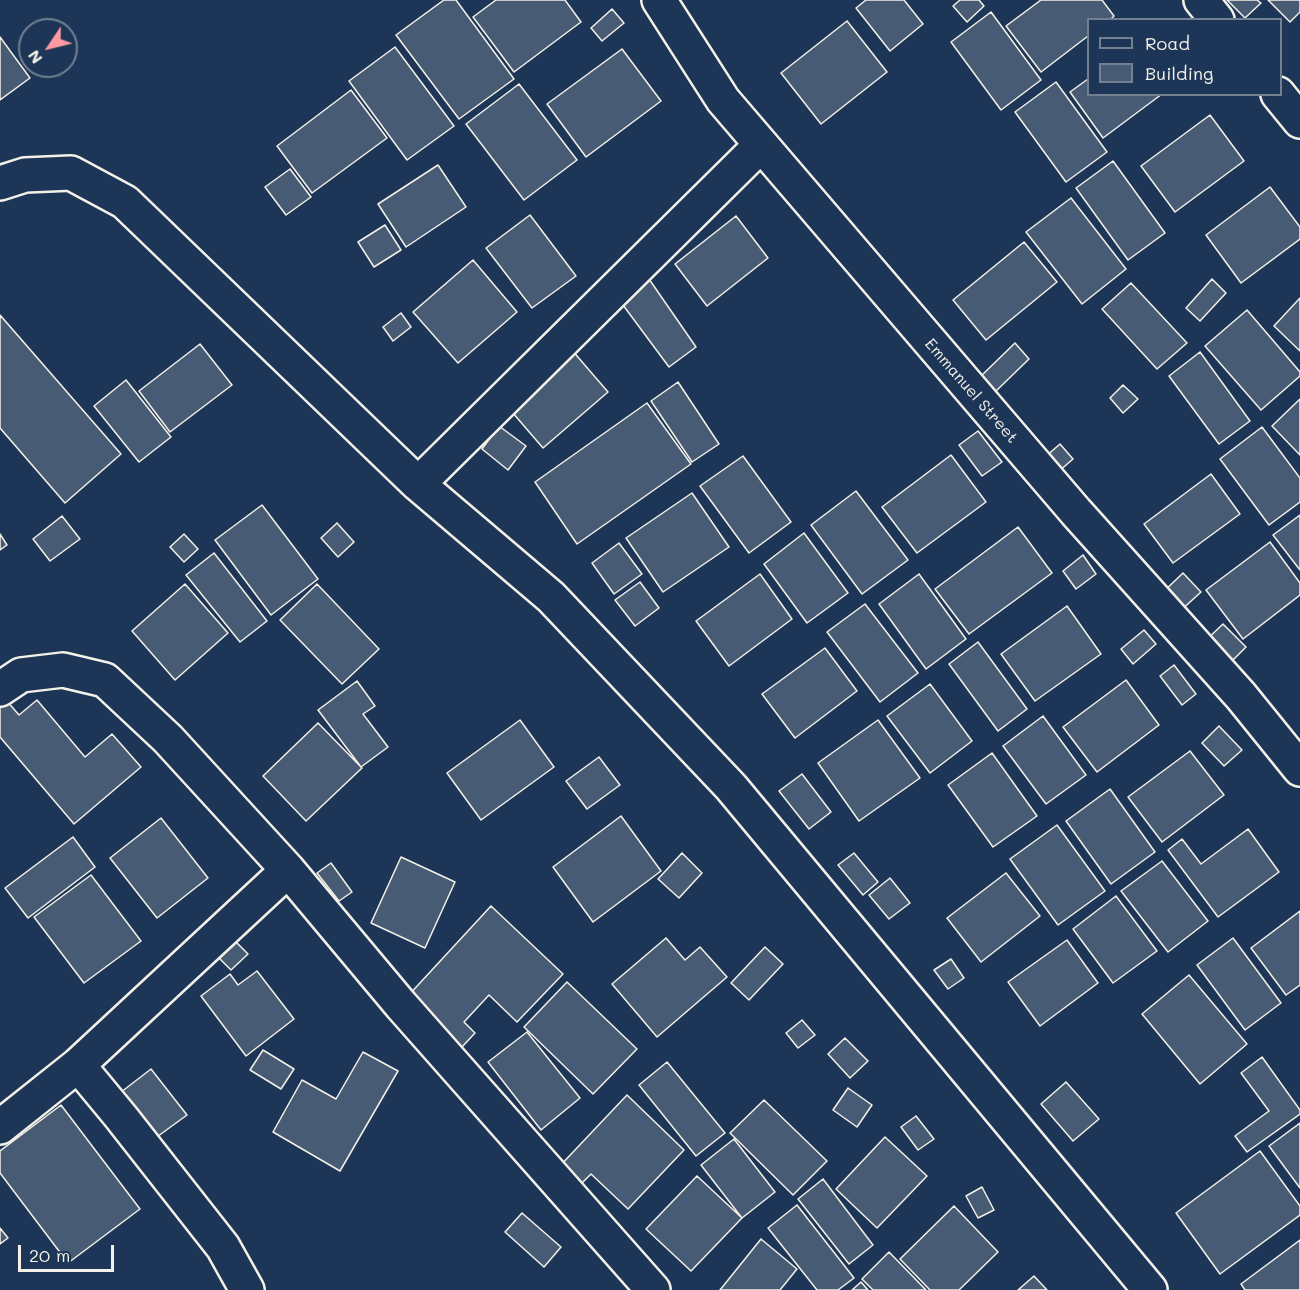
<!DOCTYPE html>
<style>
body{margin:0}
#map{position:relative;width:1300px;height:1290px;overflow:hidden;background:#1d3557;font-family:Mali,sans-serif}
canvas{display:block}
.legend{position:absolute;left:1087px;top:18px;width:195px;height:78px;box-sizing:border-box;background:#1d3557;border:2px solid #738091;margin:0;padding:8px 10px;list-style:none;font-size:18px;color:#f4f1e8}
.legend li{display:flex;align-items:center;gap:12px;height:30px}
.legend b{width:30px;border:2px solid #738091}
.north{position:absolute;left:18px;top:18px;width:60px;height:60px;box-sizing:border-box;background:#1d3557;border:2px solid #738091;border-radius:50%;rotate:235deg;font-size:16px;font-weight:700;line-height:24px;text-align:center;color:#f4f1e8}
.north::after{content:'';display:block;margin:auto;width:21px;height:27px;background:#ff9aa2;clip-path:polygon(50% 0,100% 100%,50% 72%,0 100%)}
.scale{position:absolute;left:18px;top:1245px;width:96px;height:27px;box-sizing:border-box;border:3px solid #f4f1e8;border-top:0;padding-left:8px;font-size:18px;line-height:21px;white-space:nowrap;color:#f4f1e8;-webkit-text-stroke:4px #1d3557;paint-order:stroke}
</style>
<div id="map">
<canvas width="1300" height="1290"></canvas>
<ul class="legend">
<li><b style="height:8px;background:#1d3557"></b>Road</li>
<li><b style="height:16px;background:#485b74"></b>Building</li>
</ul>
<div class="north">N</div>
<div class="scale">20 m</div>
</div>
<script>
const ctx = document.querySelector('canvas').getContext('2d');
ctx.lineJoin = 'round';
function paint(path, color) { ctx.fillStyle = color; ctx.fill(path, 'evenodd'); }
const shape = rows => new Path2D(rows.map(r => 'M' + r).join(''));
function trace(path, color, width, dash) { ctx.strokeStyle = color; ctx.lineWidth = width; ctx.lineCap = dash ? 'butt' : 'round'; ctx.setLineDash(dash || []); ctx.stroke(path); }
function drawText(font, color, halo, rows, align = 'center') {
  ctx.font = font + ' Mali,sans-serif'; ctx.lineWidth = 4.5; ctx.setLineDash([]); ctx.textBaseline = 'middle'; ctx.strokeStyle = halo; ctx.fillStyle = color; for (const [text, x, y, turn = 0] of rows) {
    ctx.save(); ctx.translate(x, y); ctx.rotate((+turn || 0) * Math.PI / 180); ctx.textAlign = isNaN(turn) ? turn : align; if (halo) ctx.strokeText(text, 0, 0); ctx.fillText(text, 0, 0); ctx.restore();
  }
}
const building = shape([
 [444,0,456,0,514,79,459,119,396,35,444,0],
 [496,0,565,0,581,22,514,72,473,17,496,0],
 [866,0,904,0,923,24,890,51,856,8,866,0],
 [960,0,979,0,984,6,967,22,953,6,960,0],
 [1041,0,1102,0,1114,16,1110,20,1088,20,1088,36,1041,72,1006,26,1041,0],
 [1227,0,1257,0,1261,3,1245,18,1227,0],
 [1268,0,1300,0,1300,12,1290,22,1268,0],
 [612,9,624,23,602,41,591,28,612,9],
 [991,12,1041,80,1001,110,951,42,991,12],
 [847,21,887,72,821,124,781,73,847,21],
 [0,37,30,78,0,100,0,37],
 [395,47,454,126,407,160,349,81,395,47],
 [622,49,661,101,586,157,547,104,622,49],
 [1088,79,1088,94,1162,94,1103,138,1070,92,1088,79],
 [1056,82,1107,152,1066,182,1015,112,1056,82],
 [519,84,577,160,524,200,466,124,519,84],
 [351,90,387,138,312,193,277,146,351,90],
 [1210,115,1244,161,1175,212,1141,166,1210,115],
 [1113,161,1165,233,1128,260,1076,188,1113,161],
 [438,165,466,207,406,247,378,204,438,165],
 [290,169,311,197,286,215,265,187,290,169],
 [1270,187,1300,227,1300,239,1241,283,1206,235,1270,187],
 [1071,198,1126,269,1082,304,1026,232,1071,198],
 [530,215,576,276,532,308,486,248,530,215],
 [736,216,768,258,707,306,675,264,736,216],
 [385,225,401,250,374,267,358,242,385,225],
 [1024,242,1057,282,986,340,953,300,1024,242],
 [473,260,517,312,458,363,413,312,473,260],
 [649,279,696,347,669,367,620,301,649,279],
 [1212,279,1226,293,1200,321,1186,308,1212,279],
 [1131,283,1187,343,1157,369,1102,309,1131,283],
 [1300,298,1300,351,1274,326,1300,298],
 [1247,310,1300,372,1300,376,1261,410,1205,346,1247,310],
 [401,313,411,327,393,341,383,327,401,313],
 [0,315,121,454,65,503,0,428,0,315],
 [1015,343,1029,359,995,392,981,376,1015,343],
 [200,344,232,385,170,432,139,391,200,344],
 [571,349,608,392,543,448,506,405,571,349],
 [1200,352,1250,421,1219,444,1169,376,1200,352],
 [126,380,171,437,139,462,94,406,126,380],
 [678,382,719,444,692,462,651,401,678,382],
 [1123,385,1138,399,1123,413,1110,398,1123,385],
 [1300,399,1300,455,1272,426,1300,399],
 [647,403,691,464,577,544,535,482,647,403],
 [499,426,526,446,508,470,482,449,499,426],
 [1262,427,1300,478,1300,502,1269,525,1220,459,1262,427],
 [978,431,1002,462,982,476,959,445,978,431],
 [1060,444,1073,459,1058,472,1045,457,1060,444],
 [951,455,986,502,917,553,882,507,951,455],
 [743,456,791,522,749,553,700,486,743,456],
 [1211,474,1240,514,1173,563,1144,524,1211,474],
 [856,491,908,560,862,594,811,525,856,491],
 [692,493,729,547,663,592,626,538,692,493],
 [262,505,318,579,271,615,215,540,262,505],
 [1300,515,1300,570,1273,535,1300,515],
 [62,516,80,539,50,561,33,539,62,516],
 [337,523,354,542,338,557,321,538,337,523],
 [1018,527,1052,573,969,634,935,589,1018,527],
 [804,533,848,593,807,623,764,564,804,533],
 [0,534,7,545,0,550,0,534],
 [184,534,198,549,184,562,170,547,184,534],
 [1270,542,1300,583,1300,595,1243,639,1206,590,1270,542],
 [619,543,642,574,614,594,592,563,619,543],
 [214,553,267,621,240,642,186,575,214,553],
 [1083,555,1096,574,1076,589,1063,571,1083,555],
 [1183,573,1201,592,1178,613,1160,595,1183,573],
 [760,574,792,619,729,666,696,621,760,574],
 [919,574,966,639,926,669,879,604,919,574],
 [640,582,659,608,635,626,615,600,640,582],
 [185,584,228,633,175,680,132,631,185,584],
 [317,584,379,649,342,684,280,620,317,584],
 [865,604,918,673,880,702,827,632,865,604],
 [1067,606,1101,654,1035,701,1001,654,1067,606],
 [1223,624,1246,647,1226,667,1203,643,1223,624],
 [1144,630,1156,644,1133,664,1121,649,1144,630],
 [978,642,1027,709,998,731,949,664,978,642],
 [825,648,857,691,795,738,762,694,825,648],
 [1174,665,1196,694,1182,705,1160,676,1174,665],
 [1126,680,1159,725,1097,772,1063,727,1126,680],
 [357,681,375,706,363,714,388,747,361,767,318,710,357,681],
 [930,684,972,741,930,773,887,716,930,684],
 [6,700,19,715,37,700,85,757,112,734,141,767,74,824,0,737,0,706,6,700],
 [1043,716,1086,775,1046,804,1003,746,1043,716],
 [520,720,554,767,481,820,447,773,520,720],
 [878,720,920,778,859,821,818,763,878,720],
 [318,723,362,768,306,821,263,776,318,723],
 [1219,726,1242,750,1224,766,1202,743,1219,726],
 [1190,751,1224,795,1162,842,1128,797,1190,751],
 [992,753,1037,816,993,847,948,785,992,753],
 [599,757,620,785,587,809,566,781,599,757],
 [802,774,831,812,809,829,779,791,802,774],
 [1110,789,1155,852,1111,884,1066,821,1110,789],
 [621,816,661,871,593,922,553,867,621,816],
 [161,818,208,878,157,918,110,858,161,818],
 [1057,825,1105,891,1058,925,1010,859,1057,825],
 [1248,829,1279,872,1218,917,1168,850,1182,839,1201,864,1248,829],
 [73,837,95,867,28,918,5,888,73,837],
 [682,853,702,873,679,898,658,879,682,853],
 [854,853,878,882,863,895,838,865,854,853],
 [401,857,455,882,425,948,371,923,401,857],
 [1162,861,1208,921,1168,952,1121,891,1162,861],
 [331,863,352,892,339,901,317,873,331,863],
 [1006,873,1040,916,981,962,947,918,1006,873],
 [91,875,141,941,84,983,34,917,91,875],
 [890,878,910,903,889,919,869,895,890,878],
 [1116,896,1157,951,1113,983,1073,929,1116,896],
 [491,906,563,974,517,1022,489,995,464,1022,475,1033,461,1048,407,997,491,906],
 [1300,911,1300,985,1286,995,1251,948,1300,911],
 [666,938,685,960,700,947,727,977,657,1037,612,984,666,938],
 [1233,938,1281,1003,1245,1030,1197,965,1233,938],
 [233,939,248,954,231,970,216,955,233,939],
 [1067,940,1098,983,1040,1026,1008,982,1067,940],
 [765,947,783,964,749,1000,731,983,765,947],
 [951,959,964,978,948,989,934,970,951,959],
 [257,971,294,1019,246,1056,201,996,230,974,238,985,257,971],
 [1189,975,1247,1044,1200,1084,1142,1014,1189,975],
 [567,982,637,1049,593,1094,524,1027,567,982],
 [802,1020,815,1035,798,1048,786,1033,802,1020],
 [527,1032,580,1098,541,1130,488,1062,527,1032],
 [845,1038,868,1061,850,1078,828,1054,845,1038],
 [263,1050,294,1069,281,1089,250,1070,263,1050],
 [363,1052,398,1071,340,1171,273,1132,302,1080,336,1099,363,1052],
 [1262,1057,1300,1110,1300,1114,1247,1152,1235,1136,1269,1111,1241,1073,1262,1057],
 [667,1062,725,1133,696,1156,639,1085,667,1062],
 [151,1069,187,1115,150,1142,116,1096,151,1069],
 [1066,1082,1099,1119,1073,1141,1041,1104,1066,1082],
 [848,1088,872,1105,857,1127,833,1110,848,1088],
 [627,1095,684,1150,628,1209,591,1174,577,1188,557,1169,627,1095],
 [764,1100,827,1161,793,1195,730,1133,764,1100],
 [61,1105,140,1209,68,1263,0,1173,0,1151,61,1105],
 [916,1116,934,1139,918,1150,901,1127,916,1116],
 [1300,1123,1300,1188,1269,1146,1300,1123],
 [885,1137,927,1176,877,1228,836,1189,885,1137],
 [734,1139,775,1192,742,1218,701,1165,734,1139],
 [1260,1151,1300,1206,1300,1215,1220,1274,1176,1213,1260,1151],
 [697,1176,742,1218,691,1271,646,1229,697,1176],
 [823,1179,873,1245,849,1264,798,1199,823,1179],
 [982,1187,994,1210,978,1218,966,1196,982,1187],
 [797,1205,854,1278,838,1290,817,1290,768,1228,797,1205],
 [954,1206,998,1252,959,1290,930,1290,900,1259,954,1206],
 [522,1213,561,1247,544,1267,505,1232,522,1213],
 [0,1228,8,1238,0,1244,0,1228],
 [761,1239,797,1269,780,1290,720,1290,761,1239],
 [1300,1240,1300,1290,1245,1290,1241,1284,1300,1240],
 [889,1252,926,1290,873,1290,862,1279,889,1252],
 [1034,1276,1047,1290,1018,1290,1034,1276],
 [861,1282,868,1290,852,1290,861,1282]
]);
paint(building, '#485b74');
trace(building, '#f4f1e8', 1.5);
const street = shape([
 [659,0,723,100,1076,512,1241,696,1300,769],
 [1201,0,1217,20],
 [1278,94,1300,121],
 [0,183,25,175,71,173,125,202,418,484,551,597,731,787,1150,1290],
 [418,484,761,145],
 [0,689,21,675,63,670,105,680,168,739,288,870,401,1005,653,1290],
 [78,1065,121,1117,223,1247,247,1290],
 [0,1127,78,1065,288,870]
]);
trace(street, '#f4f1e8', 38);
trace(street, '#1d3557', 33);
drawText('16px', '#f4f1e8', '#1d3557', [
 ["Emmanuel Street",971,391,49]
]);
</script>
